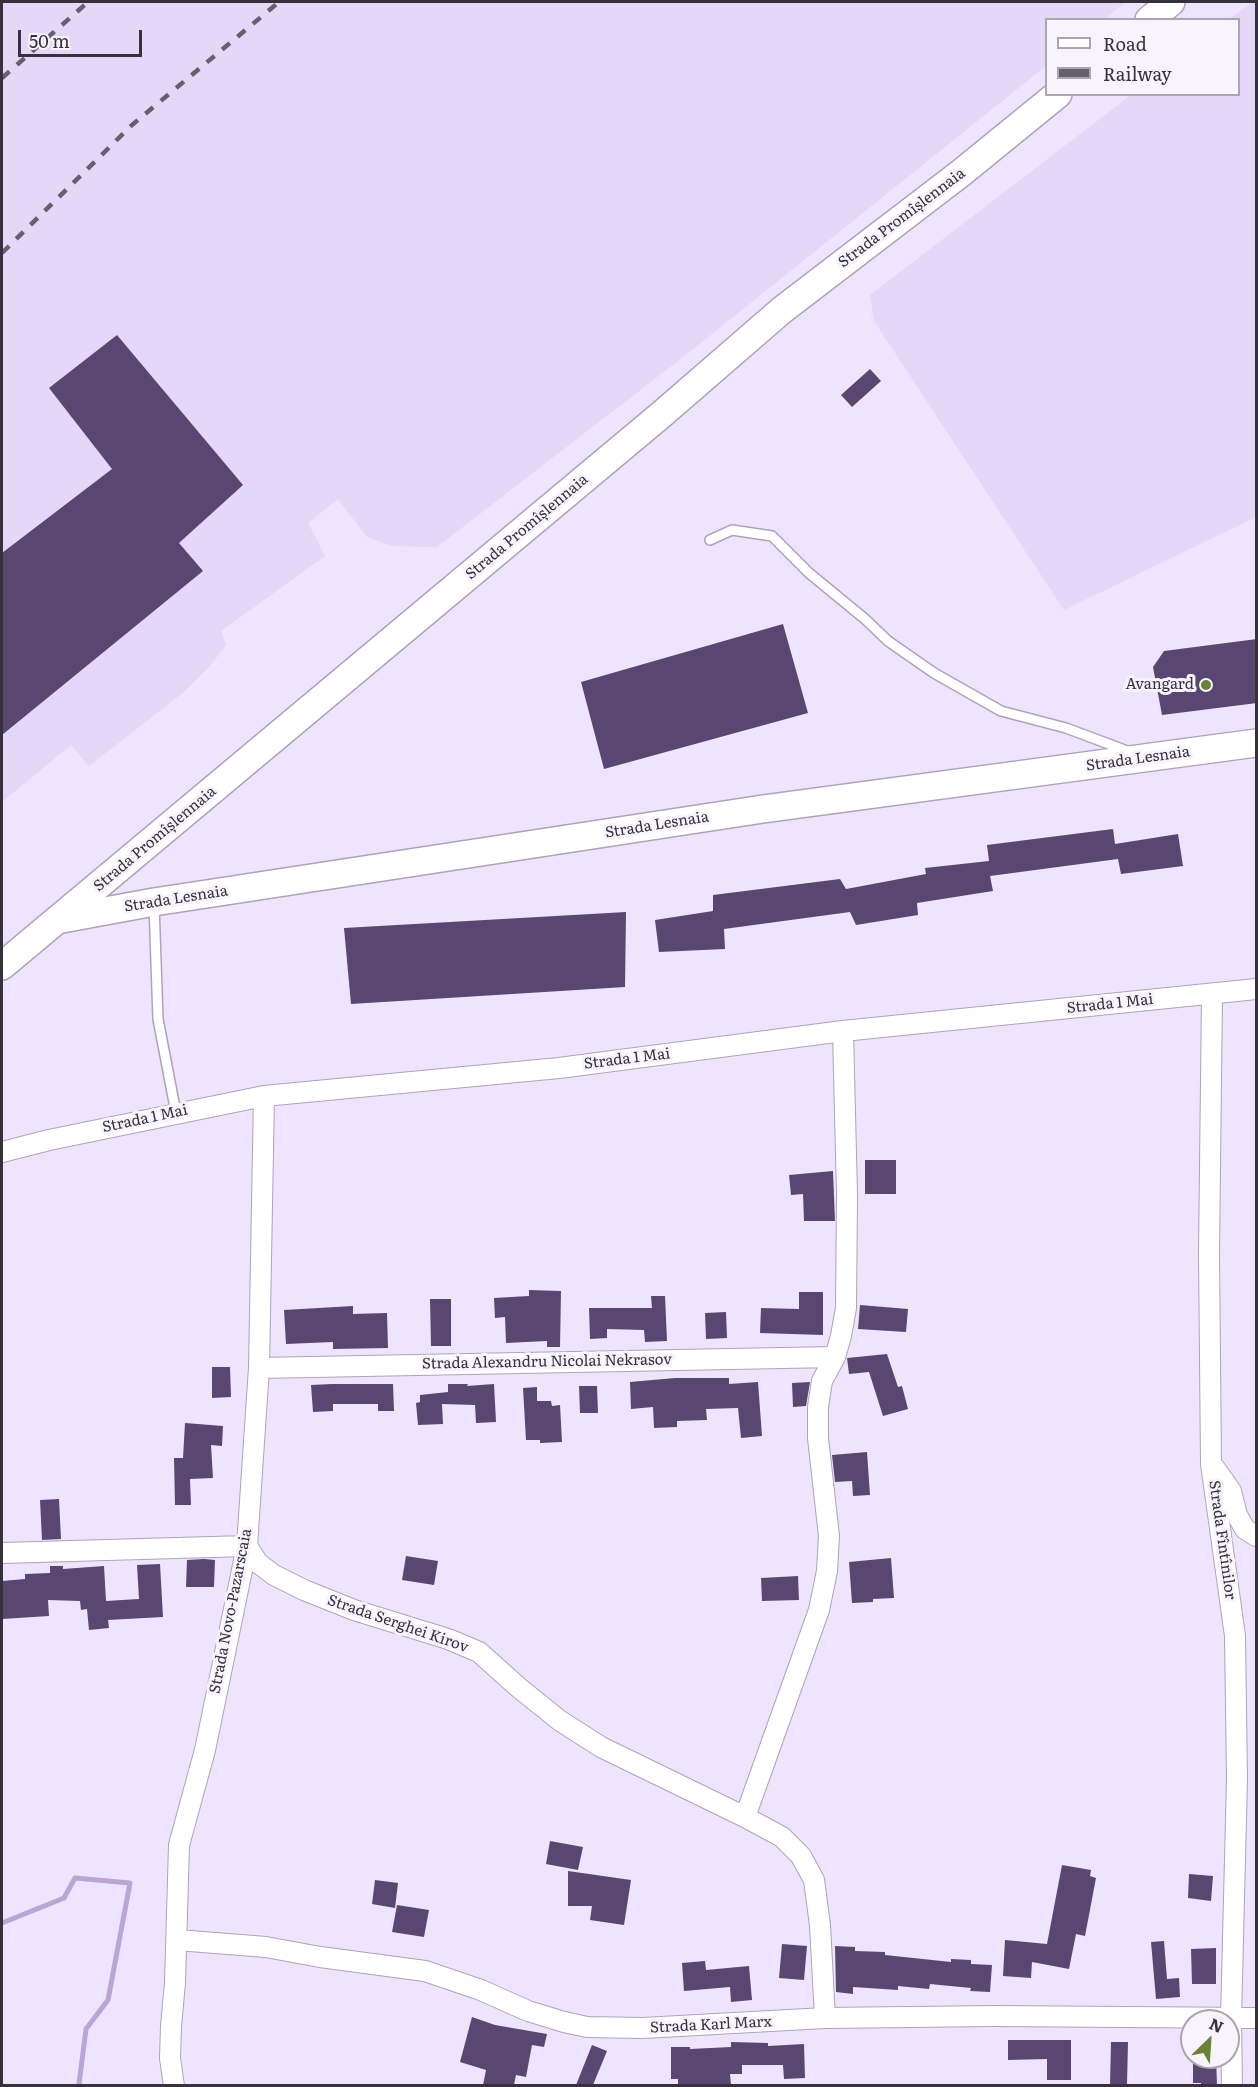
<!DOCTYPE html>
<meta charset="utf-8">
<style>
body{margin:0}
#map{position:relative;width:1258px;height:2087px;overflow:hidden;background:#eee4fd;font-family:Literata,serif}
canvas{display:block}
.frame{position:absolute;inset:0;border:3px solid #36323c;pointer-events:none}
.legend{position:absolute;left:1045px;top:18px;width:195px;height:78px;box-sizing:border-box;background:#f8f4fe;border:2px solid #aaa6b0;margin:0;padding:8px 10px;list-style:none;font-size:18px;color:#36323c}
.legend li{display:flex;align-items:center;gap:12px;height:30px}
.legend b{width:30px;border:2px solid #aaa6b0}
.north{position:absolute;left:1180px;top:2009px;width:60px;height:60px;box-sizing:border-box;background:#f8f4fe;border:2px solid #aaa6b0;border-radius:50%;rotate:25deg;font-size:16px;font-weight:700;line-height:24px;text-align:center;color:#36323c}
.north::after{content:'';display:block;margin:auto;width:21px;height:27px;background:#698235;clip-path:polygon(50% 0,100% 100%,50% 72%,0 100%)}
.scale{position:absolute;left:18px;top:30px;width:124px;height:27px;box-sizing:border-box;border:3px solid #36323c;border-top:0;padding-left:8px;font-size:18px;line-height:21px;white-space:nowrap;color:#36323c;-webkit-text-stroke:4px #f8f4fe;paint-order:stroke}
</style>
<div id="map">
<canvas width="1258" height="2087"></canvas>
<div class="frame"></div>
<ul class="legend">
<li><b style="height:8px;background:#fff"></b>Road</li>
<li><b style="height:8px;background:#65606e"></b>Railway</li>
</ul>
<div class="north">N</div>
<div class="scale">50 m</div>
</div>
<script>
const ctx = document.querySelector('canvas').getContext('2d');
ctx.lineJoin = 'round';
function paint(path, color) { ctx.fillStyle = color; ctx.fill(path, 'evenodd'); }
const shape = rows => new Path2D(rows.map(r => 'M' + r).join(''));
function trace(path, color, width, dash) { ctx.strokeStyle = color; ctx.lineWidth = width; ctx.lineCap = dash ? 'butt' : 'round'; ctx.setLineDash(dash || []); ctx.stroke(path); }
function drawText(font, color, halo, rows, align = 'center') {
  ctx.font = font + ' Literata,serif'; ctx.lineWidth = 6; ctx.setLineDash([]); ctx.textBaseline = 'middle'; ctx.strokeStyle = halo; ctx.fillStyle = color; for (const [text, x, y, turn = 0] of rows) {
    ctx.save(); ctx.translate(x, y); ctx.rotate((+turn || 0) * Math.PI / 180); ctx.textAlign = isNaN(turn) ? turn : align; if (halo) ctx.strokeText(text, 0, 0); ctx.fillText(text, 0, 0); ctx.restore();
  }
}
paint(shape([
 [2,2,1126,2,1104,19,1046,20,1046,66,687,354,437,547,392,546,367,537,338,499,308,523,325,556,221,631,226,645,210,666,184,692,89,766,71,745,2,802],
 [1253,2,1256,2,1256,517,1064,610,874,321,870,295,1131,95,1238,94,1238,20,1229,19]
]), '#e4d7f7');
trace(shape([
 [2,1923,64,1898,75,1878,130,1883,108,2000,86,2029,79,2084,81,2086]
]), '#b9a5d6', 5);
paint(shape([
 [117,335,243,485,179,543,203,571,2,735,2,553,112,469,49,388],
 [870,369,881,381,852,407,841,395],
 [783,624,808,713,604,769,581,682],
 [1257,639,1257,703,1162,715,1153,667,1164,651],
 [1113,829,1115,844,1178,834,1183,866,1121,874,1118,859,990,876,993,891,917,903,918,915,856,925,850,912,724,929,725,949,659,952,655,920,713,911,713,895,840,879,846,889,926,874,925,868,989,861,987,845],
 [626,912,625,987,351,1004,344,928],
 [865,1160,896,1160,896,1194,865,1194],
 [833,1171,835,1221,804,1221,803,1194,791,1195,789,1175],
 [529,1290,561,1291,560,1347,547,1347,547,1341,506,1343,505,1317,495,1318,494,1298,529,1296],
 [799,1292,823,1292,823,1335,760,1333,761,1308,799,1309],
 [651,1296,665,1296,667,1341,645,1342,644,1330,607,1329,607,1338,590,1339,589,1308,652,1308],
 [430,1299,451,1299,451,1346,431,1346],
 [860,1305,908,1309,906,1332,858,1329],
 [353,1306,353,1314,387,1313,388,1348,333,1349,333,1342,286,1344,284,1310],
 [726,1312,727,1338,706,1339,705,1313],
 [887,1354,898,1387,902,1386,908,1409,883,1416,869,1372,849,1374,847,1358],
 [212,1367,230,1367,231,1397,212,1398],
 [675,1378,729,1378,729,1384,758,1382,762,1436,741,1438,738,1408,706,1409,707,1420,677,1421,677,1427,654,1428,653,1407,631,1409,630,1382],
 [810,1382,806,1406,793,1407,792,1383],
 [332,1384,393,1384,394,1411,378,1411,378,1404,333,1404,333,1411,313,1412,311,1385],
 [448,1384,468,1384,467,1386,494,1384,496,1422,476,1423,475,1405,442,1404,443,1424,418,1425,416,1403,420,1402,420,1395,448,1392],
 [579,1386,597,1386,598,1413,580,1413],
 [537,1387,537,1401,551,1401,552,1406,560,1405,562,1442,540,1443,540,1440,526,1440,523,1388],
 [185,1423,223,1426,222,1446,211,1445,213,1478,190,1479,191,1505,175,1505,174,1458,183,1458],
 [867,1452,870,1495,853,1496,852,1481,835,1482,832,1455],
 [59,1499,61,1539,42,1540,40,1500],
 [406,1556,438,1561,434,1585,402,1580],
 [891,1558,894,1598,873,1599,873,1602,852,1603,849,1562],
 [204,1559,215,1560,214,1587,186,1587,187,1560],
 [160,1564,163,1617,108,1620,109,1628,89,1630,87,1609,81,1610,80,1601,48,1600,49,1616,2,1619,2,1581,25,1579,25,1574,50,1573,50,1566,63,1566,63,1569,104,1566,106,1601,139,1599,137,1565],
 [798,1576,799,1600,762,1601,761,1578],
 [550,1841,583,1847,578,1870,546,1864],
 [1062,1865,1091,1870,1090,1876,1096,1878,1085,1936,1076,1934,1069,1969,1032,1962,1031,1978,1003,1976,1005,1940,1047,1944],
 [568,1871,631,1880,624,1925,590,1920,592,1906,568,1906],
 [1189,1874,1213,1876,1211,1901,1188,1898],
 [375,1880,398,1883,395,1908,372,1904],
 [397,1905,429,1910,424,1937,392,1932],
 [1164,1941,1167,1979,1179,1978,1180,1997,1156,1999,1151,1942],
 [782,1944,807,1946,804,1980,779,1978],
 [835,1946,855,1947,855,1951,885,1952,885,1955,951,1962,951,1959,971,1960,971,1964,992,1965,990,1992,970,1991,971,1988,930,1984,929,1989,898,1986,898,1990,853,1987,853,1994,836,1992],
 [1216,1948,1216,1984,1192,1984,1191,1949],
 [705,1961,706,1970,749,1966,752,2000,731,2002,730,1987,684,1991,682,1963],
 [472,2017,495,2025,547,2034,544,2047,532,2045,526,2077,516,2075,514,2085,483,2085,486,2070,460,2062],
 [1008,2040,1071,2040,1071,2080,1047,2080,1047,2059,1008,2060],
 [731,2042,768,2043,768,2046,804,2044,805,2078,784,2079,783,2065,742,2065,742,2074,730,2074,731,2085,678,2085,678,2079,671,2079,671,2047,690,2047,690,2049,731,2047],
 [1111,2042,1128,2042,1127,2085,1110,2085],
 [592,2045,607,2051,593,2085,576,2085],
 [1193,2057,1216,2057,1217,2085,1201,2085,1201,2083,1193,2083]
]), '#594771');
const lane = shape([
 [710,540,732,530,772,536,809,573,865,619,888,641,934,673,1001,711,1066,728,1130,752],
 [154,904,158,1019,176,1113]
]);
const street = shape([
 [1212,994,1209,1254,1211,1464,1235,1636,1237,1779,1231,2019,1232,2086],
 [2,1152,49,1140,264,1096,559,1068,843,1031,1256,989],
 [259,1368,835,1357],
 [1214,1467,1231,1491,1237,1515,1245,1529,1256,1536],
 [2,1553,247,1546,258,1563,274,1575,304,1590,354,1610,448,1639,479,1652,518,1687,559,1720,601,1747,745,1817,782,1837,801,1856,814,1880,820,1925,825,2018],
 [745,1817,819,1610,827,1571,829,1536,818,1438,818,1407,822,1381,835,1357,841,1336,846,1308,847,1195,843,1031],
 [177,1940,266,1947,320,1957,425,1971,481,1990,528,2011,564,2022,587,2027,643,2028,825,2018,995,2016,1256,2018],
 [174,2086,170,2058,171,2026,175,1983,179,1845,205,1750,247,1546,259,1368,264,1096]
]);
const secondary = shape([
 [1149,20,1171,2],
 [62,919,154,902,763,809,1256,743],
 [2,966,662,414,782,310,961,173,1058,94]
]);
trace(lane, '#ada4bb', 12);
trace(street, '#ada4bb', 22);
trace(secondary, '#ada4bb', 30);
trace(lane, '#fff', 9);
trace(street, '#fff', 20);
trace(secondary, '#fff', 27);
trace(shape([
 [2,78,88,2],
 [2,253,132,125,279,2]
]), '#65606e', 4.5, [10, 10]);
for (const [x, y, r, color] of [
 [1206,685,6,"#698235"]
]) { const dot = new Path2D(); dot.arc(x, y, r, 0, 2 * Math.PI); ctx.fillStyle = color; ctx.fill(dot); trace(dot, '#f8f4fe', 2); }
drawText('15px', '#36323c', '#f8f4fe', [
 ["Strada Promîșlennaia",902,218,-37],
 ["Strada Promîșlennaia",527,527,-40],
 ["Strada Lesnaia",1138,759,-8],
 ["Strada Lesnaia",657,825,-9],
 ["Strada Promîșlennaia",155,839,-40],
 ["Strada Lesnaia",176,899,-9],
 ["Strada 1 Mai",1110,1004,-6],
 ["Strada 1 Mai",627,1059,-7],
 ["Strada 1 Mai",145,1119,-12],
 ["Strada Alexandru Nicolai Nekrasov",547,1362,-1],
 ["Strada Fîntînilor",1222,1540,82],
 ["Strada Novo-Pazarscaia",231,1611,-79],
 ["Strada Serghei Kirov",398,1624,19],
 ["Strada Karl Marx",711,2025,-3]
]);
drawText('15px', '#36323c', '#f8f4fe', [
 ["Avangard",1194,685]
], 'right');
</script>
